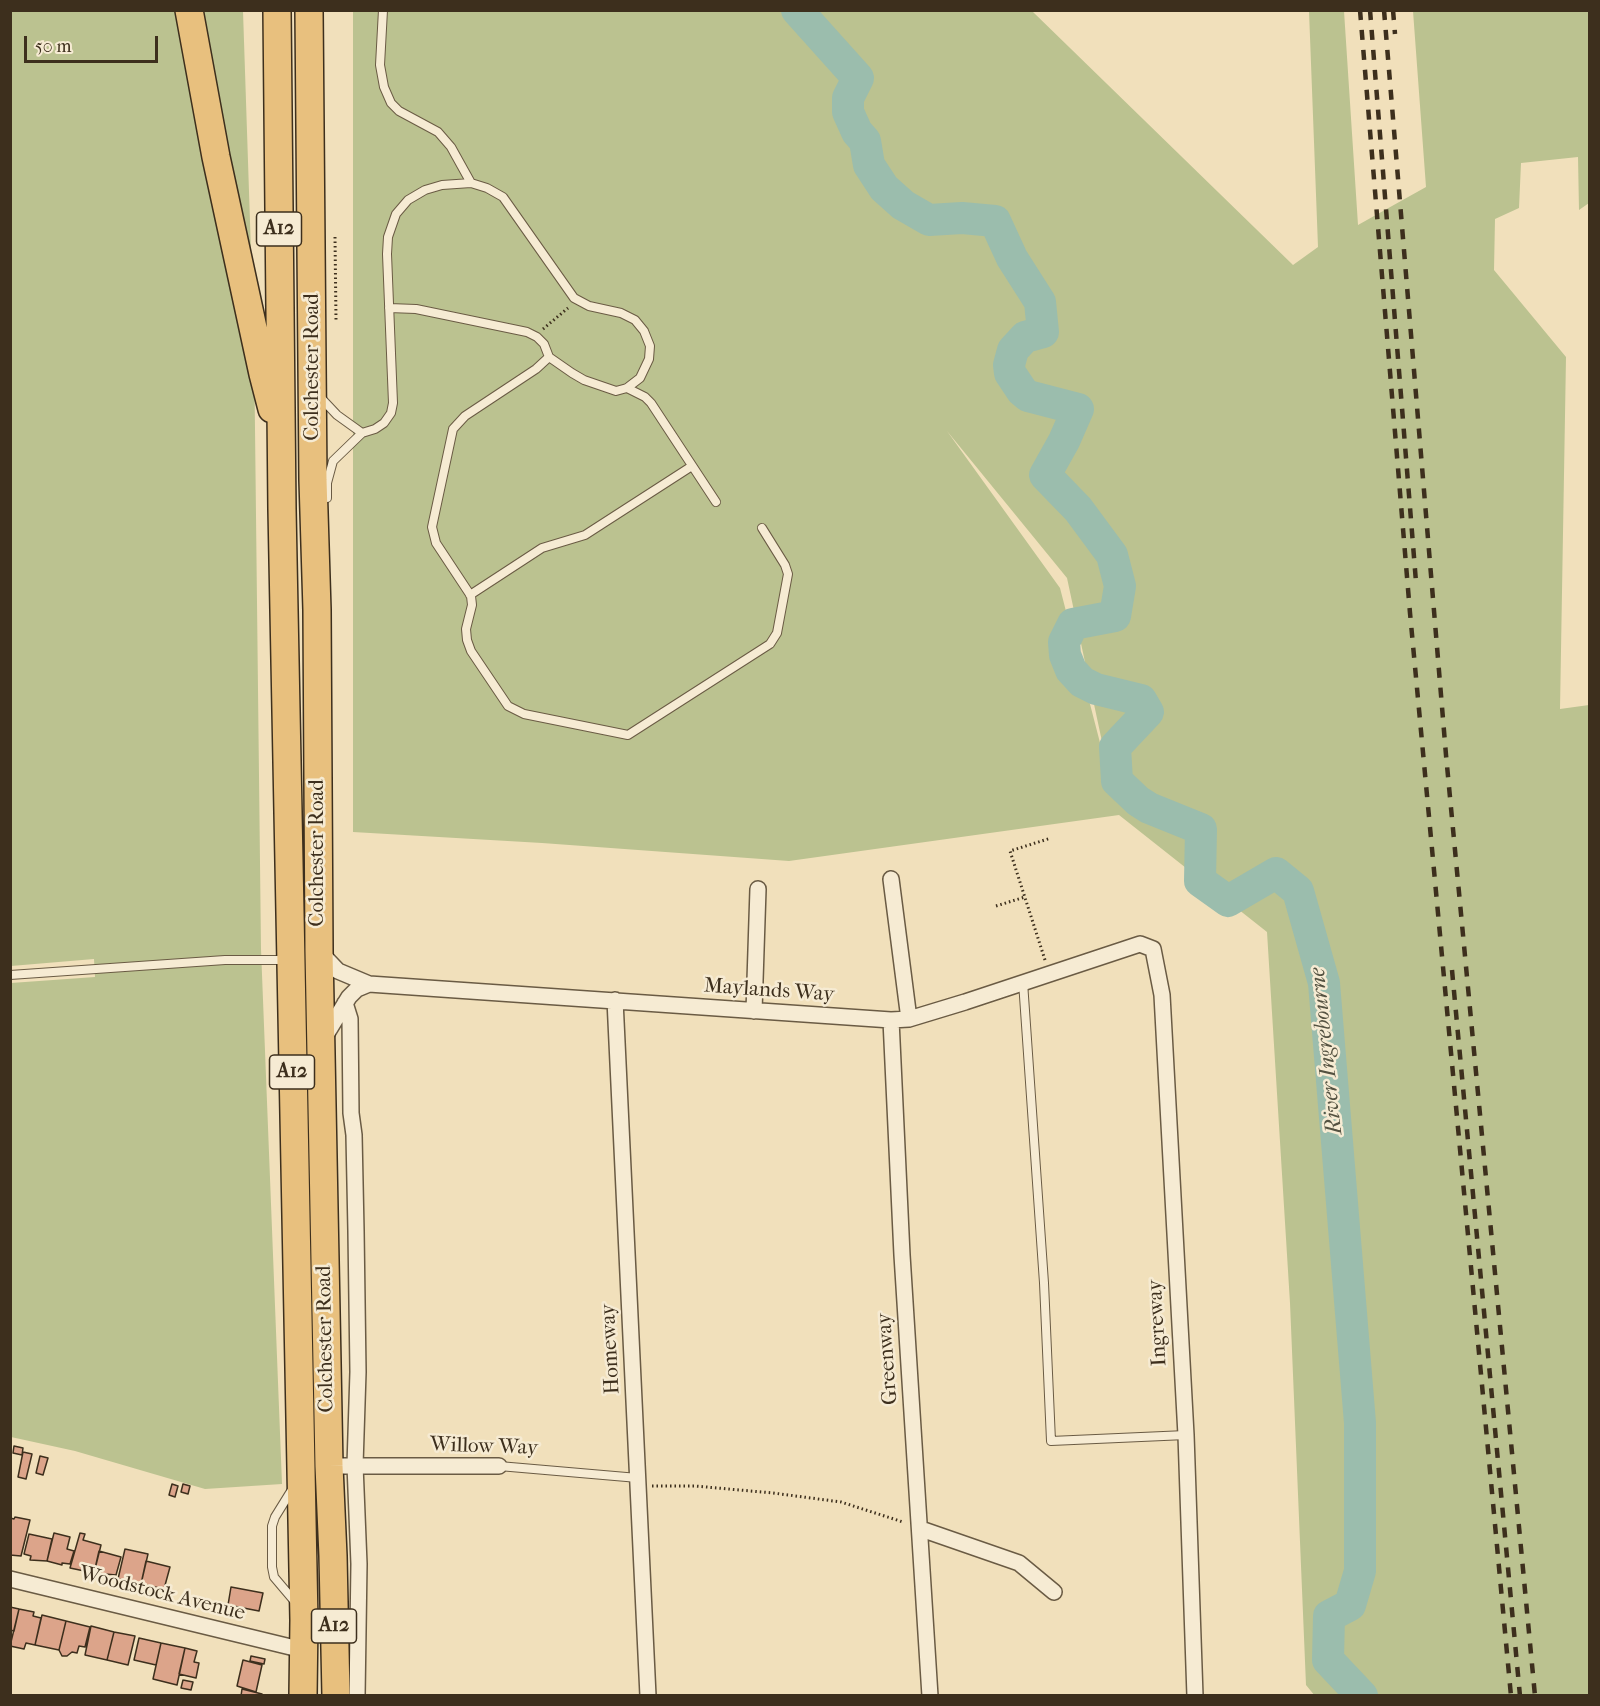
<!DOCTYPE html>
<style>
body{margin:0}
#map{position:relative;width:1600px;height:1706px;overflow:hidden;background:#f1e0bb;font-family:"IM FELL French Canon",serif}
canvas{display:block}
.frame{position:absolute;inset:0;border:12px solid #3d2f1d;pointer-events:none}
.scale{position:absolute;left:24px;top:36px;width:134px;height:27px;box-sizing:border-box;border:3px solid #3d2f1d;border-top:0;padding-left:8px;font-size:18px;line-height:21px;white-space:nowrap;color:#3d2f1d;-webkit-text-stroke:4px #f6ebd3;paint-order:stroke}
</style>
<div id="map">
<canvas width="1600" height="1706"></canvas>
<div class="frame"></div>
<div class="scale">50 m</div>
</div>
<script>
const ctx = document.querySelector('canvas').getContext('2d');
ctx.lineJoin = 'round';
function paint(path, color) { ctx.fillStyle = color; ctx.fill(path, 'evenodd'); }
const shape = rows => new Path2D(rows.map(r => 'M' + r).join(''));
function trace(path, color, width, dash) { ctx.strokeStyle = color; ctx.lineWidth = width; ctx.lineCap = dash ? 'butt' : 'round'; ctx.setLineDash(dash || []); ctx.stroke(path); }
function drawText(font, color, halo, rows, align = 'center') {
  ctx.font = font + ' "IM FELL French Canon",serif'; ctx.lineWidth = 5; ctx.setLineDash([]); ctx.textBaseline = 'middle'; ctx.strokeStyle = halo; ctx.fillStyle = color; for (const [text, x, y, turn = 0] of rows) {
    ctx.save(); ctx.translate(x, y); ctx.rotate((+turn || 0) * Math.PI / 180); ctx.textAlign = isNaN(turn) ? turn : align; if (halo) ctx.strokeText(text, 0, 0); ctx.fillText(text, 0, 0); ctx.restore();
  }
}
paint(shape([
 [11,11,243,11,254,342,261,949,282,1484,205,1489,75,1451,11,1437,11,983,95,977,94,959,11,966],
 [353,11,1032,11,1293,265,1318,247,1309,11,1344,11,1358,225,1426,187,1413,11,1589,11,1589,203,1579,210,1578,157,1521,163,1519,208,1495,219,1494,270,1566,357,1560,709,1589,705,1589,1695,1315,1696,1306,1685,1290,1303,1267,932,1119,815,789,861,542,843,353,832],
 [947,431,1067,578,1113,793,1060,588]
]), '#bbc290');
trace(shape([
 [797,10,858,78,848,98,848,112,857,132,865,141,869,165,884,188,903,205,929,220,962,218,995,221,1012,258,1040,302,1043,332,1025,337,1013,350,1009,365,1010,373,1022,391,1028,396,1078,409,1064,441,1045,475,1078,509,1112,555,1120,586,1115,616,1073,624,1064,642,1065,655,1071,670,1082,682,1096,689,1141,700,1148,712,1115,747,1117,781,1138,801,1149,808,1201,829,1200,881,1228,901,1276,873,1298,891,1324,983,1360,1423,1360,1571,1350,1605,1329,1616,1328,1660,1362,1696]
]), '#9bbdad', 32);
const building = shape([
 [14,1446,23,1448,22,1455,13,1453,14,1446],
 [23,1452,32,1454,26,1479,18,1477,23,1452],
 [40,1456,48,1458,43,1475,36,1473,40,1456],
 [172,1484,178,1486,175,1497,169,1495,172,1484],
 [183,1484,190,1486,188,1494,181,1492,183,1484],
 [15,1517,30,1520,21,1556,10,1555,10,1518,14,1519,15,1517],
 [54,1533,70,1537,67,1549,74,1551,70,1564,62,1563,62,1565,47,1561,54,1533],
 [80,1533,85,1534,83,1540,101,1545,94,1573,70,1568,80,1533],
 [29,1534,52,1539,47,1561,30,1560,31,1556,24,1554,29,1534],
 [125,1549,148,1554,141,1584,118,1579,125,1549],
 [99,1551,121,1557,116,1575,94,1573,99,1551],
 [146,1561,170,1567,164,1589,141,1584,146,1561],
 [231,1587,263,1593,259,1611,228,1605,231,1587],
 [10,1607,19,1609,14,1631,10,1630,10,1607],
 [19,1609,34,1612,33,1616,41,1618,35,1645,26,1643,24,1649,10,1646,19,1609],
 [42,1615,66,1621,59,1650,35,1645,42,1615],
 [66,1621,90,1627,85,1647,79,1646,77,1653,72,1652,67,1656,62,1656,59,1650,66,1621],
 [91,1626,114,1632,107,1660,85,1655,91,1626],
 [114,1632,135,1636,128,1665,107,1660,114,1632],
 [139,1638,161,1643,156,1665,134,1660,139,1638],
 [161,1643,185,1648,177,1685,153,1679,161,1643],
 [185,1648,197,1651,194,1662,199,1663,196,1678,179,1674,185,1648],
 [251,1656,265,1659,264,1664,250,1661,251,1656],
 [243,1660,262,1665,256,1692,237,1686,243,1660],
 [183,1680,193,1682,191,1690,181,1688,183,1680],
 [242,1689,262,1694,261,1696,241,1696,242,1689]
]);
paint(building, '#dca48a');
trace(building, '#3d2f1d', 1.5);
const lane = shape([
 [383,10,380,65,384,87,391,103,399,111,438,132,451,147,471,183,487,188,503,197,574,298,589,306,621,313,635,320,644,331,650,346,649,359,640,378,627,388,616,391,584,380,572,373,549,357,544,344,537,337,527,332,416,309,389,308],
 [549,357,536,369,465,416,453,429,432,527,436,543,471,596,472,605,466,629,467,640,471,651,508,706,524,714,628,735,770,644,777,633,788,574,785,565,762,528],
 [627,388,645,397,651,403,716,502],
 [320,397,337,415,362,433],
 [327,498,327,483,333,461,362,433,375,429,384,423,391,413,393,403,387,254,388,237,396,214,408,200,425,190,442,185,471,183],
 [470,595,542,548,585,535,692,466],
 [10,975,225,960,285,960],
 [1023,982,1044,1283,1051,1441,1186,1435],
 [499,1466,638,1478],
 [293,1488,275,1517,272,1526,272,1567,274,1577,296,1603]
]);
const street = shape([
 [891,879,909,1019],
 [319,951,338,971,369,984,891,1020,909,1019,965,1002,1140,944,1153,949,1162,995,1186,1435,1195,1696],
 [615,1000,648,1696],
 [345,1003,350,1019,351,1113,354,1135,356,1231,358,1372,355,1465,359,1564,357,1696],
 [754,1011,758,889],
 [891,1020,902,1255,930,1696],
 [324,1038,349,997,357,989,369,984],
 [329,1466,499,1466],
 [921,1529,1019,1563,1054,1592],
 [10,1579,303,1650]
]);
const highway = shape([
 [189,10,216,157,263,374,272,409],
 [277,10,282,509,304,1620,303,1696],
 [309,10,313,480,317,610,319,951,329,1466,333,1556,336,1696]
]);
trace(lane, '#6a5b44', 10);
trace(street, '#6a5b44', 18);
trace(highway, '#3d2f1d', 30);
trace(shape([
 [335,237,336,320],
 [543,329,568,308],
 [996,906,1025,897],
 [1045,960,1010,851,1051,838],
 [652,1486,695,1486,773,1493,841,1502,903,1522]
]), '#3d2f1d', 3, [1.5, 3]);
trace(lane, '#f6ebd3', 8);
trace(street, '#f6ebd3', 15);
trace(highway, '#e8c07e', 27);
trace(shape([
 [1360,10,1410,613,1511,1696],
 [1370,10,1416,582],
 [1384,10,1446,755,1535,1696],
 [1393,10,1395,34],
 [1452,970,1520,1696]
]), '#3d2f1d', 4.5, [10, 10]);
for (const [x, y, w] of [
 [279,229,45],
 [292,1072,45],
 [334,1626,45]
]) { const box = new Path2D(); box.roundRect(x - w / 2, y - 17, w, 34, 4.5); ctx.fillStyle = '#f6ebd3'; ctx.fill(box); trace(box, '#3d2f1d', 1.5); }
drawText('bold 20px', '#3d2f1d', null, [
 ["A12",279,229],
 ["A12",292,1072],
 ["A12",334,1626]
]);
drawText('21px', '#3d2f1d', '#f6ebd3', [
 ["Colchester Road",313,367,-90],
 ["Colchester Road",318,853,-90],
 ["Maylands Way",769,991,4],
 ["Ingreway",1158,1323,-93],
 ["Colchester Road",326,1339,-91],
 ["Homeway",611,1349,-93],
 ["Greenway",888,1359,-94],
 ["Willow Way",484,1447,2],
 ["Woodstock Avenue",162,1594,14]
]);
drawText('italic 22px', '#545241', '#f6ebd3', [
 ["River Ingrebourne",1327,1051,-96]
]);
</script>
